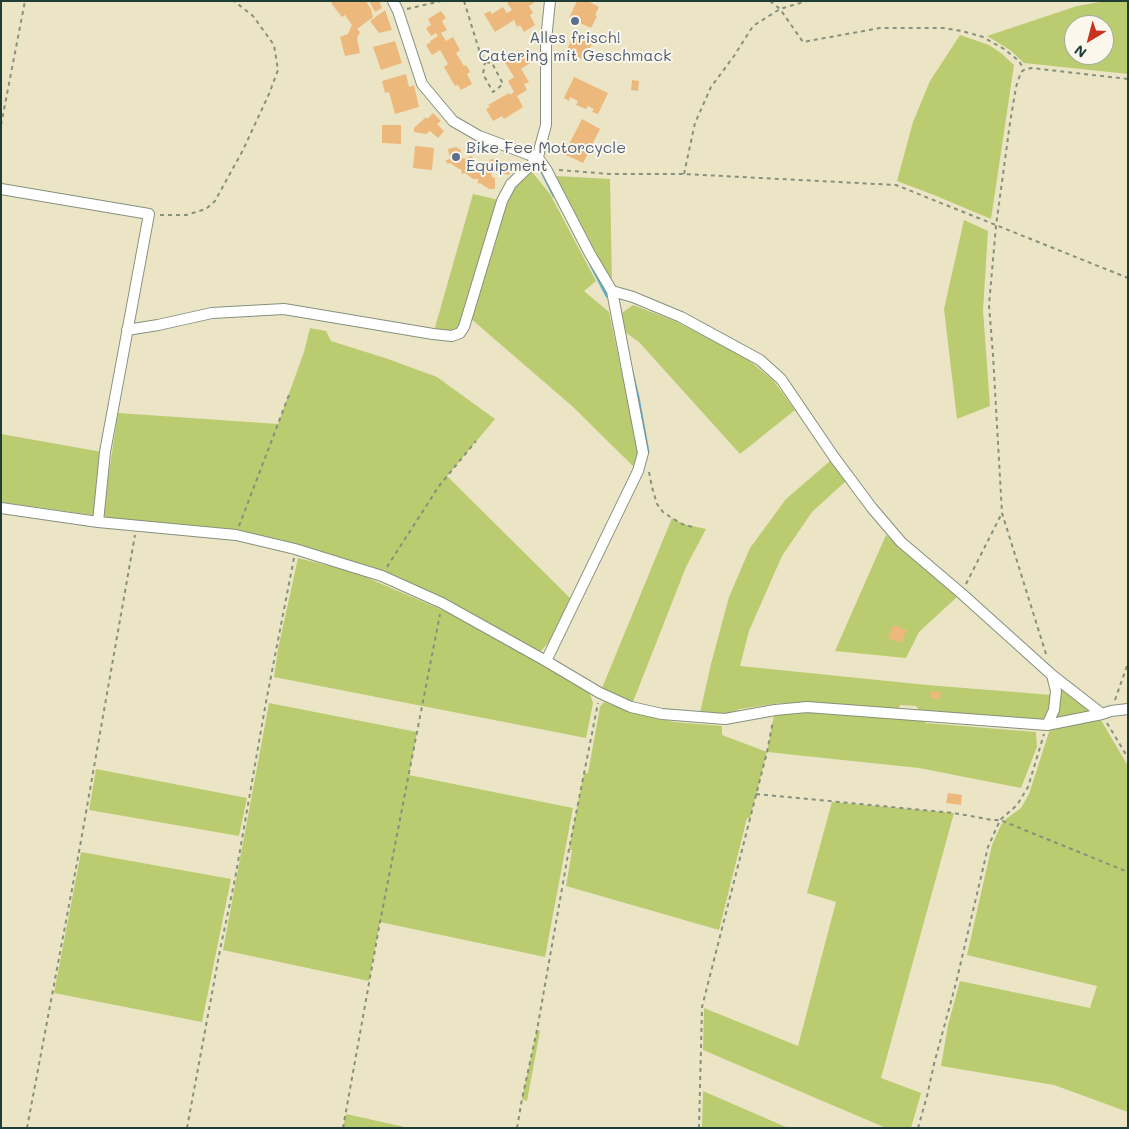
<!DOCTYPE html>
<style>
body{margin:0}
#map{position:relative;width:1129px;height:1129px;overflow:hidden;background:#ebe5c6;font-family:Mali,sans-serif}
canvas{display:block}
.frame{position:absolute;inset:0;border:2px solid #1f3d34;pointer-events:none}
.north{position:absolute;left:1064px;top:15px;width:50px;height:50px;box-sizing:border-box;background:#fbf7ec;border:1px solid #a3ada2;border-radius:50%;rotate:217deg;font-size:14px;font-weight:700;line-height:20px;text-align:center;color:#1f3d34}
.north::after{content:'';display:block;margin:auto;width:18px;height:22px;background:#c8321e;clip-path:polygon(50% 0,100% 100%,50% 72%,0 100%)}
</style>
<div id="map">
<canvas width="1129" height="1129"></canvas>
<div class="frame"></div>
<div class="north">N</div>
</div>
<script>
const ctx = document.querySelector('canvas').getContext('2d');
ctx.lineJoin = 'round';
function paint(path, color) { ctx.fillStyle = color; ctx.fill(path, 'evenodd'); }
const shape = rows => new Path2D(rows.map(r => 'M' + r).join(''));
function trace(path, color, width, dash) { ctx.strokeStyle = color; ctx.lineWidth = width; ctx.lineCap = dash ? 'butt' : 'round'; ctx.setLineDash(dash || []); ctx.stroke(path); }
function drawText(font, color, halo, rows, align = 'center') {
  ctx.font = font + ' Mali,sans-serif'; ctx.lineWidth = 4; ctx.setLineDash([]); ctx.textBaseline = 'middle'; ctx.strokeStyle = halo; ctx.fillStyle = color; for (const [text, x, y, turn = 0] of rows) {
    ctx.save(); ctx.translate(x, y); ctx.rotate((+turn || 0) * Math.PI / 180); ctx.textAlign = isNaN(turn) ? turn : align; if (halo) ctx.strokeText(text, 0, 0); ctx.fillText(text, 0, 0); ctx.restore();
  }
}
paint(shape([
 [1105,1,1128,1,1128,74,1024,63,1010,50,987,36,1077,6],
 [1074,25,1104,25,1104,55,1074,55],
 [960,35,989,45,1001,53,1014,65,991,219,934,195,897,181,913,122,930,81],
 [532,172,550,194,596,281,584,291,609,312,638,450,634,467,572,406,470,318,504,204,516,185],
 [556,176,610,179,612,283],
 [473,194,499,200,459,326,453,333,434,331],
 [964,220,988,231,983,310,990,406,957,419,944,309],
 [633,305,675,321,745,357,773,380,795,410,740,454,639,342,625,332,622,313],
 [310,328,326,331,331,341,388,359,437,377,495,419,447,476,571,599,549,642,540,652,393,576,279,539,231,531,104,517,107,485,118,413,278,424,304,352],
 [1,434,102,452,93,515,1,502],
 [830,461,846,481,812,512,782,556,749,631,740,666,927,685,1052,695,1044,721,920,712,916,706,900,705,898,710,827,704,780,703,740,709,730,713,700,713,711,664,729,597,750,548,786,499],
 [672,518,683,524,706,529,686,567,631,707,600,693],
 [886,535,958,596,919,632,906,658,835,651],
 [298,558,354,572,447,612,589,691,593,703,586,738,274,677,278,649],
 [1061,686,1094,712,1057,719],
 [604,702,635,713,674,722,722,726,722,735,767,752,775,710,926,716,925,723,1036,732,1037,747,1021,788,919,768,767,752,750,818,747,818,719,930,566,886,572,850,569,849,584,773,588,773,600,707],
 [269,703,417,732,409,775,573,808,545,957,380,922,369,981,223,950],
 [1101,720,1128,766,1128,1112,1054,1085,941,1066,948,1025,960,981,1090,1008,1097,986,967,955,992,845,1001,825,1006,819,1021,808,1029,794,1050,729],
 [96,769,247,798,239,836,89,810],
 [832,802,954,813,881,1078,921,1093,911,1128,886,1128,703,1050,704,1008,798,1046,836,902,807,893],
 [81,852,231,879,202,1022,54,993],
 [537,1030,540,1031,527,1101,522,1099],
 [703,1091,788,1128,702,1128],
 [346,1114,409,1128,343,1128]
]), '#bacc6f');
trace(shape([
 [540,168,554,196],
 [590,263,607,296],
 [632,372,638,397,648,452]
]), '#58b3d6', 3);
paint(shape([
 [333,1,366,1,371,9,373,17,357,29,360,32,357,38,360,53,345,56,340,37,348,34,352,25,345,15,342,17,331,3],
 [369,1,379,1,382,8,375,12],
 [510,1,533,1,534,3,529,6,533,13,530,15,535,25,524,32,520,25,517,27,514,20,495,32,484,14,490,11,492,14,503,7,507,13,512,10,507,3],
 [577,1,588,1,599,7,595,15,597,16,591,28,569,18],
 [385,10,392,30,379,33,370,21],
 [441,11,446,18,442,21,447,30,441,33,446,41,453,37,460,50,456,53,464,66,466,65,470,72,467,74,472,84,461,90,458,85,455,86,444,67,448,64,440,50,432,55,426,45,431,42,430,41,438,36,436,33,431,36,426,28,431,25,428,19],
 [576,31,594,40,584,60,566,51],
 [395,41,402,63,381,70,373,47],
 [518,50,523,58,526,57,530,63,521,69,529,82,524,84,527,90,517,96,523,107,504,119,502,116,493,121,486,109,490,107,488,105,509,93,510,95,514,92,508,81,514,77,504,61,511,57,510,55],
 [406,74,409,87,414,85,419,107,395,114,389,92,385,93,382,81],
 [574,77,608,93,598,114,592,112,594,109,588,106,586,109,576,105,578,101,570,97,569,101,564,98],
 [632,80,639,81,638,91,631,90],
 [433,113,441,121,437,124,444,131,438,138,430,131,426,134,414,132,414,128,426,117,427,119],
 [582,119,600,129,583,163,564,154],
 [382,125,401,125,401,144,382,143],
 [415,146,434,148,432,170,413,168],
 [456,147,461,150,460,156,464,159,471,156,476,160,476,166,479,168,486,167,491,159,512,164,509,175,490,170,493,171,491,176,495,178,495,189,489,189,480,183,478,184,478,179,473,179,465,173,462,174,461,169,459,169,450,163,447,164,446,160,450,159,448,149],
 [893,625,907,630,901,643,888,638],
 [931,691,941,692,940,699,930,698],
 [948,793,962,795,961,805,946,803]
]), '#ecb87c');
const street = shape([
 [393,1,398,11,422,84,453,121,479,136,538,158,546,169,590,254,612,291,643,453,638,471,546,661],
 [1,189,149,214,105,452,98,522],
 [612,291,633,297,681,317,760,360,781,379,834,457,872,508,901,542,961,593,1052,675,1102,714],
 [127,330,158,325,212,313,284,309,433,334,452,336,460,333,464,327,502,201,511,184,538,158,540,147,546,125,546,40,550,1],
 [1,508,98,522,236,535,295,549,382,576,442,603,546,661,600,693,631,707,662,714,725,719,775,710,807,707,1047,725,1102,714,1111,711,1128,709],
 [1047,725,1054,710,1056,691,1052,675]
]);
trace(street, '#85917d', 12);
trace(shape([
 [464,1,480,53,485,62,483,74,493,92,503,84,492,63,485,62],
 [770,1,780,9,803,42,880,28,943,28,962,31,983,37,1004,49,1019,61,1024,70],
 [407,9,441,1],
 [1,125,25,1],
 [559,170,610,174,684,174,896,185,1128,278],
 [684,174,695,123,711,87,734,56,753,26,780,9,807,1],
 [160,215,186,215,206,209,215,201,243,150,269,94,278,70,274,45,253,16,234,1],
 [649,472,652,487,657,504,663,512,672,518,682,524,696,528],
 [239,526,289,395],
 [387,567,439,486,476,441],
 [966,584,1002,513],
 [1046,654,1002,513,993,355,989,305,996,226,1010,123,1016,87,1021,72,1024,70,1031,68,1128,79],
 [1115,700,1128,663],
 [1107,723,1128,758],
 [756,794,954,813,992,820,1000,820,1128,872],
 [27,1128,79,852,135,535],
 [187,1128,220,950,235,879,266,702,294,558],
 [343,1128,380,922,440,614],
 [517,1128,522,1099,537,1030,569,849,598,703],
 [699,1128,702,1007,767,752,773,721],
 [918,1128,927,1096,934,1064,956,983,988,847,1000,820,1017,805,1028,787,1044,734]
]), '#85917d', 2, [4, 4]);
trace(street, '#fff', 10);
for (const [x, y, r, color] of [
 [575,21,5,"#5c6f8a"],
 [456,157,5,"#5c6f8a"]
]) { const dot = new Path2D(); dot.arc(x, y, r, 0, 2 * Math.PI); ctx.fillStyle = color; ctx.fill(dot); trace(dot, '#fbf7ec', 2); }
drawText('16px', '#4e5e75', '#fbf7ec', [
 ["Alles frisch!",575,38],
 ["Catering mit Geschmack",575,56],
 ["Bike Fee Motorcycle",466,148,"left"],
 ["Equipment",466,166,"left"]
]);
</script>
